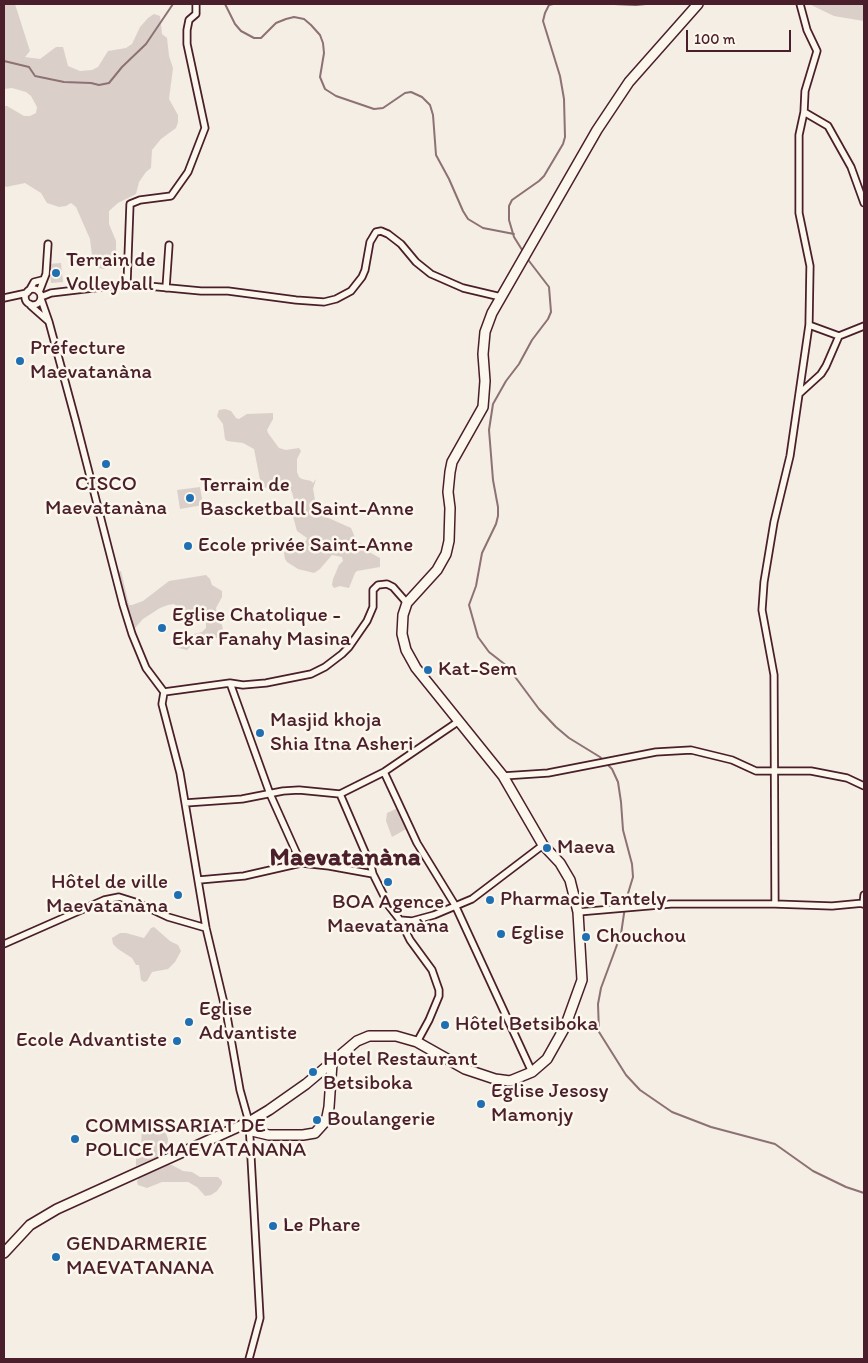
<!DOCTYPE html>
<meta charset="utf-8">
<style>
body{margin:0}
#map{position:relative;width:868px;height:1363px;overflow:hidden;background:#f4eee4;font-family:Itim,sans-serif}
canvas{display:block}
.frame{position:absolute;inset:0;border:5px solid #4a1f2b;pointer-events:none}
.scale{position:absolute;left:686px;top:30px;width:105px;height:22px;box-sizing:border-box;border:2px solid #4a1f2b;border-top:0;padding-left:6px;font-size:15px;line-height:18px;white-space:nowrap;color:#4a1f2b;-webkit-text-stroke:4px #fbf7ec;paint-order:stroke}
</style>
<div id="map">
<canvas width="868" height="1363"></canvas>
<div class="frame"></div>
<div class="scale">100 m</div>
</div>
<script>
const ctx = document.querySelector('canvas').getContext('2d');
ctx.lineJoin = 'round';
function paint(path, color) { ctx.fillStyle = color; ctx.fill(path, 'evenodd'); }
const shape = rows => new Path2D(rows.map(r => 'M' + r).join(''));
function trace(path, color, width, dash) { ctx.strokeStyle = color; ctx.lineWidth = width; ctx.lineCap = dash ? 'butt' : 'round'; ctx.setLineDash(dash || []); ctx.stroke(path); }
function drawText(font, color, halo, rows, align = 'center') {
  ctx.font = font + ' Itim,sans-serif'; ctx.lineWidth = 5; ctx.setLineDash([]); ctx.textBaseline = 'middle'; ctx.strokeStyle = halo; ctx.fillStyle = color; for (const [text, x, y, turn = 0] of rows) {
    ctx.save(); ctx.translate(x, y); ctx.rotate((+turn || 0) * Math.PI / 180); ctx.textAlign = isNaN(turn) ? turn : align; if (halo) ctx.strokeText(text, 0, 0); ctx.fillText(text, 0, 0); ctx.restore();
  }
}
paint(shape([
 [4,4,15,4,30,51,25,57,40,59,56,47,63,47,68,66,80,71,92,70,98,67,108,51,126,48,132,44,140,27,148,18,154,14,160,16,162,34,167,38,169,56,173,68,169,99,178,115,178,122,176,128,161,139,152,150,151,168,146,172,139,182,136,194,118,203,109,211,109,224,116,241,116,253,109,265,104,269,98,268,93,264,90,239,76,207,71,203,66,206,59,207,47,203,41,193,25,183,6,187,4,185,4,106,7,106,24,116,30,116,36,113,37,107,31,96,26,92,12,88,4,89],
 [809,4,864,4,864,21,834,16],
 [61,263,63,282,51,283,49,264],
 [225,409,231,411,236,418,239,419,247,414,273,413,273,419,267,430,268,433,279,448,286,450,299,448,301,451,297,459,297,472,299,477,302,479,311,481,313,483,316,479,313,489,317,510,324,516,351,528,356,540,361,543,369,552,380,558,380,567,357,571,355,573,349,588,340,586,334,588,332,585,333,579,339,565,343,561,342,557,332,555,320,569,314,573,298,569,287,562,285,559,284,553,289,545,294,541,306,541,307,538,297,531,292,513,295,504,292,492,288,487,278,484,271,485,266,488,261,485,254,449,243,443,227,441,225,439,223,424,217,416,219,410],
 [200,487,203,505,180,509,177,490],
 [121,571,129,605,132,605,143,601,169,581,206,575,210,579,212,585,222,591,222,597,216,608,218,620,222,625,223,631,221,637,196,641,187,650,174,647,174,641,179,638,202,632,206,628,206,622,201,617,188,616,174,604,168,605,160,608,143,619,135,628,129,630,114,574],
 [400,807,408,828,392,837,386,821,387,813],
 [154,927,170,941,178,945,181,951,175,962,168,969,152,972,147,981,144,982,141,980,139,965,136,965,132,958,118,949,113,944,112,938,120,933,126,933,144,938,151,928],
 [152,1120,158,1121,164,1128,168,1139,167,1149,158,1157,136,1166,136,1159,141,1147,142,1128],
 [165,1165,172,1165,183,1171,192,1172,200,1177,218,1177,222,1181,222,1184,217,1191,211,1195,205,1196,197,1187,188,1182,162,1182,147,1188,138,1185,137,1182,139,1176]
]), '#dbd0c9');
trace(shape([
 [225,4,235,24,241,31,254,38,261,38,276,23,286,19,294,17,304,19,311,25,320,35,323,43,324,53,320,77,325,89,336,96,374,109,383,108,405,93,411,92,422,97,430,105,433,115,436,155,449,179,463,211,468,219,483,228,514,234],
 [614,4,636,5,646,4],
 [4,61,29,67,35,76,64,82,91,83,99,85,109,83,122,67,146,44,173,4],
 [524,253,514,237,509,220,509,206,512,200,539,181,544,176,563,144,565,137,564,99,560,76,543,21,545,13,549,5,553,4],
 [526,257,549,287,551,312,548,319,532,340,519,364,506,381,493,404,489,430,493,480,498,507,498,516,496,524,482,553,476,586,469,605,478,637,489,652,507,666,539,709,556,727,569,738,600,757,612,769,618,782,621,802,623,830,632,864,633,877,626,900,621,934,601,988,598,1004,599,1032,626,1075,640,1090,672,1112,711,1127,775,1144,813,1171,846,1187,864,1193]
]), '#8d7174', 2);
const minor = shape([
 [804,112,828,126,851,167,864,203],
 [127,284,130,204,140,200,171,196,188,172,205,128,187,44,187,30,189,20,196,14,196,4],
 [166,288,169,245],
 '25 297a8 8 0 1 1 16 0a8 8 0 1 1-16 0Z',
 [29,291,34,282,42,280],
 [39,292,46,274,48,244],
 [41,297,51,293,127,284,201,291,228,291,296,300,324,302,336,299,351,291,362,277,365,270,370,242,376,232,381,231,388,234,401,244,416,262,431,274,463,288,501,297],
 [4,298,27,293],
 [41,299,49,322,76,422,123,605,132,634,146,668,164,692,162,704,180,773,206,928,227,1016,240,1090,249,1122,260,1318,249,1359],
 [30,304,31,306,48,321],
 [809,325,839,336],
 [799,394,821,374,826,366,839,336,864,326],
 [230,683,243,685,266,683,311,674,325,667,342,654,349,647,367,621,373,607,373,590,378,585,387,584,393,587,407,603],
 [164,692,230,683,270,794,301,863],
 [384,772,417,843,455,905,532,1072],
 [503,776,548,773,656,752,691,750,732,760,756,771,811,771,847,778,864,786],
 [340,794,384,772,459,721],
 [185,803,242,799,283,791,299,790,340,794,371,866,373,874,389,906,400,920,410,940,432,970,439,990,439,996,429,1020,417,1042],
 [199,880,244,876,301,863,329,866,373,874],
 [775,904,832,906,864,903],
 [863,904,864,895],
 [578,912,671,904,775,904,774,675,762,610,764,582,774,522,790,456,809,325,810,266,799,213,799,135,804,112,805,91,817,51,807,30,800,4],
 [400,920,412,921,434,915,472,899,543,845],
 [4,944,104,900,119,897,138,903,168,917,206,928]
]);
const primary = shape([
 [249,1122,252,1131,269,1135,303,1135,315,1133,324,1123,327,1117,329,1107,332,1063],
 [4,1253,30,1225,57,1209,249,1122,269,1110,306,1084,357,1041,369,1036,396,1036,417,1042,465,1069,495,1079,510,1081,532,1072,547,1059,565,1027,582,980,578,912,570,880,560,863,543,845,503,776,416,668,406,650,402,634,403,615,407,603,437,570,446,554,449,541,450,508,448,492,450,472,452,462,483,407,485,381,483,354,485,332,492,313,597,130,629,82,698,4]
]);
trace(minor, '#4a1f2b', 9);
trace(primary, '#4a1f2b', 12);
trace(minor, '#fbf7ec', 5.5);
trace(primary, '#fbf7ec', 9);
for (const [x, y, r, color] of [
 [56,273,5,"#1f6fb2"],
 [20,361,5,"#1f6fb2"],
 [106,464,5,"#1f6fb2"],
 [190,498,5,"#1f6fb2"],
 [188,546,5,"#1f6fb2"],
 [162,628,5,"#1f6fb2"],
 [428,670,5,"#1f6fb2"],
 [260,733,5,"#1f6fb2"],
 [547,848,5,"#1f6fb2"],
 [388,882,5,"#1f6fb2"],
 [178,895,5,"#1f6fb2"],
 [490,900,5,"#1f6fb2"],
 [501,934,5,"#1f6fb2"],
 [586,937,5,"#1f6fb2"],
 [189,1022,5,"#1f6fb2"],
 [445,1025,5,"#1f6fb2"],
 [177,1041,5,"#1f6fb2"],
 [313,1072,5,"#1f6fb2"],
 [481,1104,5,"#1f6fb2"],
 [317,1120,5,"#1f6fb2"],
 [75,1139,5,"#1f6fb2"],
 [273,1226,5,"#1f6fb2"],
 [56,1257,5,"#1f6fb2"]
]) { const dot = new Path2D(); dot.arc(x, y, r, 0, 2 * Math.PI); ctx.fillStyle = color; ctx.fill(dot); trace(dot, '#fbf7ec', 2); }
drawText('21px', '#4a1f2b', '#fbf7ec', [
 ["Terrain de",66,261],
 ["Volleyball",66,285],
 ["Préfecture",30,349],
 ["Maevatanàna",30,373],
 ["CISCO",106,485,"center"],
 ["Maevatanàna",106,509,"center"],
 ["Terrain de",200,486],
 ["Bascketball Saint-Anne",200,510],
 ["Ecole privée Saint-Anne",198,546],
 ["Eglise Chatolique -",172,616],
 ["Ekar Fanahy Masina",172,640],
 ["Kat-Sem",438,670],
 ["Masjid khoja",270,721],
 ["Shia Itna Asheri",270,745],
 ["Maeva",557,848],
 ["Hôtel de ville",168,883,"right"],
 ["Maevatanàna",168,907,"right"],
 ["Pharmacie Tantely",500,900],
 ["BOA Agence",388,903,"center"],
 ["Maevatanàna",388,927,"center"],
 ["Eglise",511,934],
 ["Chouchou",596,937],
 ["Eglise",199,1010],
 ["Advantiste",199,1034],
 ["Hôtel Betsiboka",455,1025],
 ["Ecole Advantiste",167,1041,"right"],
 ["Hotel Restaurant",323,1060],
 ["Betsiboka",323,1084],
 ["Eglise Jesosy",491,1092],
 ["Mamonjy",491,1116],
 ["Boulangerie",327,1120],
 ["COMMISSARIAT DE",85,1127],
 ["POLICE MAEVATANANA",85,1151],
 ["Le Phare",283,1226],
 ["GENDARMERIE",66,1245],
 ["MAEVATANANA",66,1269]
], 'left');
drawText('bold 26px', '#4a1f2b', '#fbf7ec', [
 ["Maevatanàna",345,858]
]);
</script>
